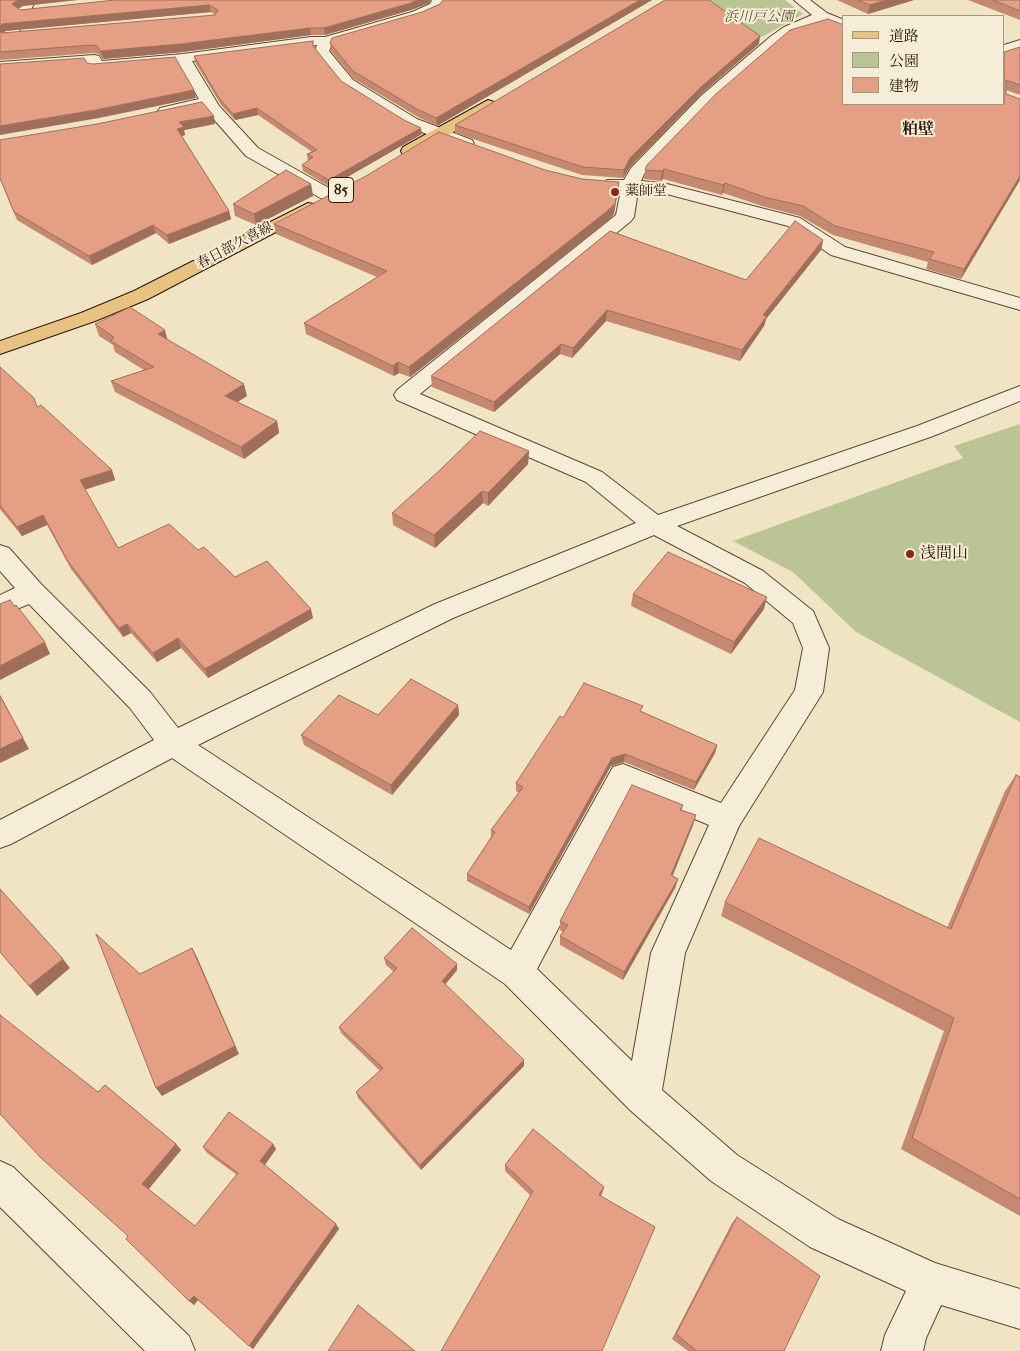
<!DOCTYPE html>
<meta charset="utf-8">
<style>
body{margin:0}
#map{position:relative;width:1020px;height:1351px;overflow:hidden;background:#f1e4c5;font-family:"IM FELL French Canon","Noto Serif JP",serif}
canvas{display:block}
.legend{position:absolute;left:842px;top:15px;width:162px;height:90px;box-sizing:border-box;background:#f6edd9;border:1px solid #a49782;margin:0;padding:6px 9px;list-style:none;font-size:15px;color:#2a1600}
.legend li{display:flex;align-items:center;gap:10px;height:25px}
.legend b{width:25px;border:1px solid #a49782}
</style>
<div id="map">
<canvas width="1020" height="1351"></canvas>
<ul class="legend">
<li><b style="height:6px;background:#e8c282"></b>道路</li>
<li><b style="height:14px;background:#bbc494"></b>公園</li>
<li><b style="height:14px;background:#e59f84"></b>建物</li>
</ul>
</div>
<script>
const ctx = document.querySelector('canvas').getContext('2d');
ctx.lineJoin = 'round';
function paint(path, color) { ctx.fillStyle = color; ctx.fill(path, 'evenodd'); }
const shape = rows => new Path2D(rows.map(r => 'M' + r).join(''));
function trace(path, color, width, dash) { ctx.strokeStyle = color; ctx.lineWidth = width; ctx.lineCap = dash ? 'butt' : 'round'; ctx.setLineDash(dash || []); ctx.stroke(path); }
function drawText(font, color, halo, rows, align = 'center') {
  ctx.font = font + ' "IM FELL French Canon","Noto Serif JP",serif'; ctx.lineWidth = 4; ctx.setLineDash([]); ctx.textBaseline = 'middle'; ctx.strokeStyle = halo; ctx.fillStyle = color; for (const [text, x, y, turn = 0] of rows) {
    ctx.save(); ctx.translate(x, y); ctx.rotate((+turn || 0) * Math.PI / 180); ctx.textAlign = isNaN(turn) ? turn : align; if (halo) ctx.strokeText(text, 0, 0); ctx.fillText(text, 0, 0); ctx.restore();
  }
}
paint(shape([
 [705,0,785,0,803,14,758,39],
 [1020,424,1020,722,856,632,793,572,733,541,963,458,954,446]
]), '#bbc494');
const minor = shape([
 [22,0,36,0,7,54,5,57,0,58,0,41,22,0],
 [432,0,446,0,440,10,422,18,332,44,329,51,353,80,417,119,472,140,474,144,472,148,460,148,405,125,343,86,315,51,317,45,192,61,219,106,258,148,336,192,339,196,336,200,330,201,324,200,246,156,204,108,166,116,160,114,158,111,160,108,199,99,178,63,95,70,90,69,87,64,0,70,0,62,94,55,99,56,102,61,183,54,311,37,325,37,412,12,430,4,432,0],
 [794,0,810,0,827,13,844,20,844,29,822,21,794,33,780,43,713,102,644,174,641,181,663,183,800,218,845,247,1020,298,1020,310,831,255,788,226,663,193,638,191,634,217,631,221,420,394,602,472,658,515,917,426,1020,386,1020,401,933,436,677,526,763,571,813,611,829,648,823,692,739,826,685,953,662,1090,737,1155,838,1219,935,1263,1020,1289,1020,1329,941,1305,926,1338,923,1351,881,1351,885,1335,906,1291,810,1247,711,1181,630,1110,505,984,172,758,11,844,0,848,0,820,154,740,130,708,29,604,0,616,0,595,15,588,0,571,0,545,9,548,41,584,150,692,178,728,435,604,636,523,586,482,397,400,394,395,397,390,616,215,621,190,607,188,604,184,607,180,624,180,631,168,701,96,770,37,784,27,812,15,794,0],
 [654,535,745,583,793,623,803,648,795,690,721,803,623,764,613,767,511,950,198,745,453,618,654,535],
 [630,792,709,825,651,953,632,1061,537,969,630,792],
 [1020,40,1020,49,1004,54,1004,45,1020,40],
 [0,1161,13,1167,189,1336,195,1351,145,1351,0,1207,0,1161]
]);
const major = shape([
 [488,100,494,102,496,105,494,108,415,155,403,155,401,151,403,147,488,100],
 [308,203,314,204,317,208,314,212,148,299,95,321,0,354,0,341,81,313,134,291,308,203]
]);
trace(minor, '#5c4a31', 2);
trace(major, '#2a1600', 2);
paint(minor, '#f6edd9');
paint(major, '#e8c282');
paint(shape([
 [0,0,77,0,23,6,18,9,20,10,115,0,431,0,429,3,411,10,325,35,311,35,183,52,103,59,99,54,94,53,0,60],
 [211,12,215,15,4,33,5,31],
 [443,0,652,0,437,126,418,117,354,79,331,51,330,43,422,12,440,4],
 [837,0,914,0,868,14],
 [968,0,1020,0,1020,20],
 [759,44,700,95,630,167,623,178,582,175,455,133,455,125],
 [1020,47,1020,95,1006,90,1006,94,1020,99,1020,180,961,279,926,269,928,262,833,235,800,216,762,206,723,193,722,195,663,179,661,181,644,179,645,170,1004,104,1004,52],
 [314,48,341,81,422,134,330,187,303,171,302,165,308,161,307,154,312,152,258,115,235,120,221,105,195,62,194,56],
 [215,124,184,130,185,135,182,136,229,211,231,219,169,244,156,233,92,265,17,220,0,179,0,140],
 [545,170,582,179,619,182,614,214,606,223,410,377,399,373,394,376,306,334,304,323,377,277,276,234,274,224],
 [311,184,313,196,256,225,235,216,233,204],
 [610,231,746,280,823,240,821,250,766,319,764,326,740,361,606,321,572,358,560,354,494,412,432,387,431,376],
 [95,324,168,340,247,396,237,402,277,421,279,433,244,459,115,392,111,381,144,370,115,352,113,345,99,336],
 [0,367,37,407,112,470,115,480,85,489,118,548,198,550,235,577,313,618,208,678,181,648,157,662,131,633,123,637,71,569,47,525,22,536,0,509],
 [529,451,528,464,488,506,483,503,435,548,393,525,392,513],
 [633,594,764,609,731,654,631,606],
 [458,705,459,715,392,795,304,745,301,735,378,715],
 [642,712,717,745,715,753,694,790,624,762,611,766,529,914,467,881,467,874,491,837,491,830,519,793,516,791,516,783,563,718],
 [1016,775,1020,777,1020,1216,901,1149,944,1031,721,916,725,902,947,928,1005,791],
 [683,805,682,810,696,815,693,825,672,876,678,879,675,888,623,980,560,945,560,936,563,932,560,930,560,921],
 [384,958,457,964,457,970,445,985,524,1066,421,1170,358,1098,356,1092,380,1071,341,1033,339,1027,394,972,386,965],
 [98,1092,176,1144,181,1150,148,1189,195,1226,237,1175,207,1153,203,1147,273,1144,276,1149,265,1165,336,1224,339,1229,253,1349,198,1300,194,1305,128,1236],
 [505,1165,604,1187,601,1196,531,1196,505,1171],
 [737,1217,784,1351,688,1351,672,1339,732,1223]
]), '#c58972');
paint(shape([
 [18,0,77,0,23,6,14,11,12,4],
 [417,0,431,0,429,3,411,10,325,35,324,28],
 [640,0,652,0,437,126,436,118],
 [887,0,914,0,868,14,870,5],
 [209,5,211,12,5,31,1,37,0,33,0,27,2,24],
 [310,28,311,35,183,52,103,59,101,51],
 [760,36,759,44,700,95,630,167,623,178,624,170,630,158,701,87],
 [194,90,196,98,99,118,0,135,0,126],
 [257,108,258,115,235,120,233,114],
 [214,116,215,124,184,130,185,135,179,137,177,129,179,122],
 [421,128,422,134,330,187,329,180],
 [664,169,663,179,661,181,662,171],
 [1020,176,1020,180,961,279,964,269],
 [619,182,614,214,606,223,410,377,409,367],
 [725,183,723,193,722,195,723,185],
 [311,184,313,196,256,225,254,214],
 [229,211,231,219,169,244,167,235],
 [153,225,156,233,92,265,89,256],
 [823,240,821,250,766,319,764,326,740,361,742,350,763,315],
 [607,310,606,321,572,358,573,348],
 [165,330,168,342,158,334],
 [561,344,560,354,494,412,494,402],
 [398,362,399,373,394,376,393,366],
 [244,384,247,396,228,408,225,396],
 [277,421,279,433,244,459,241,447],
 [529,451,528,464,488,506,488,493],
 [112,470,115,480,84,490,80,480],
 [482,491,483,503,435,548,434,535],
 [43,515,47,525,22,536,17,527],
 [767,597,764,609,731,654,734,642],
 [311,609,313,618,208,678,205,669],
 [127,624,131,633,123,637,119,628],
 [178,638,181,648,157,662,153,653],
 [45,642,50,654,0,680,0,666],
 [0,695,29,749,0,763],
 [458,705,459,715,392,795,391,785],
 [717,745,715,753,694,790,696,782],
 [625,754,624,762,611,766,529,914,529,907,612,758],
 [696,815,693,825,669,885,671,875],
 [678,879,675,888,623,980,624,972],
 [192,948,197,957,239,1054,162,1096,156,1088],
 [63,959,70,968,37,996,29,986],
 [457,964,457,970,442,988,442,981],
 [524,1060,524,1066,421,1170,420,1165],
 [176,1144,181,1150,148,1190,142,1184],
 [273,1144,276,1149,264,1166,260,1161],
 [604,1187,602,1193,597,1201,599,1195],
 [336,1224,339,1229,253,1349,249,1346],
 [194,1296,198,1300,194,1305,189,1301]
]), '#a06f5c');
const building = shape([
 [0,0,18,0,12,4,20,10,115,0,417,0,411,3,324,28,310,28,181,44,101,51,97,46,92,45,0,52,0,31,2,33,215,15,218,10,209,5,2,24,0,27,0,0],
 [443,0,640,0,436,118,417,109,353,71,330,43,332,38,422,12,440,4,443,0],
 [665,0,709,0,760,36,701,87,630,158,624,170,583,167,455,125,665,0],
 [858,0,887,0,870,5,858,0],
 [993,0,1020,0,1020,11,993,0],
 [828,19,844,25,844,104,1004,104,1004,52,1020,47,1020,85,1006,80,1006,94,1020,99,1020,176,964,269,929,259,934,252,835,226,803,206,764,197,725,183,723,185,664,169,662,171,645,170,647,165,716,94,790,30,828,19],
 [313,41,313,46,341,81,404,120,421,128,329,180,302,165,313,157,307,154,317,150,257,108,233,114,219,98,194,56,313,41],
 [175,57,194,90,96,110,0,126,0,64,84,58,87,63,93,64,175,57],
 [202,102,214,116,179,122,184,127,177,129,229,211,167,235,153,225,89,256,14,212,0,178,0,140,97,124,202,102],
 [439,132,545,170,582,179,619,182,615,204,606,212,409,367,398,362,393,366,304,323,387,271,274,224,366,176,439,132],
 [286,170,311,184,254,214,233,204,286,170],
 [795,221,823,240,763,315,767,316,742,350,607,310,573,348,561,344,494,402,431,376,610,231,746,280,795,221],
 [130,307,165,330,158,334,244,384,225,396,277,421,241,447,111,381,154,367,111,341,114,337,95,324,130,307],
 [0,367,34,398,37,407,41,405,112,470,80,480,118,548,169,524,198,550,204,547,235,577,267,561,311,609,205,669,178,638,153,653,127,624,119,628,67,560,43,515,17,527,0,505,0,367],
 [480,431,529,451,488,493,482,491,434,535,392,513,439,471,480,431],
 [668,552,767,597,734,642,633,594,668,552],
 [10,600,14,606,16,605,45,642,0,666,0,604,10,600],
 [411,679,458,705,391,785,301,735,339,695,378,715,411,679],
 [584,683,643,706,640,711,717,745,696,782,625,754,612,758,529,907,467,874,495,832,491,830,523,787,516,783,560,716,563,718,584,683],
 [0,696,23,738,0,749,0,696],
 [1016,775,1020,777,1020,1199,912,1138,954,1018,725,902,759,838,951,929,1016,775],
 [632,785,683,805,680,810,696,815,671,875,678,879,624,972,560,936,568,925,560,921,632,785],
 [0,889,63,959,29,986,0,952,0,889],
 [412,928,457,964,442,981,524,1060,420,1165,356,1092,383,1068,339,1027,397,968,384,958,412,928],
 [96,934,140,974,192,948,235,1046,156,1088,96,934],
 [0,1015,98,1092,105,1085,176,1144,142,1184,195,1226,238,1173,203,1147,229,1112,273,1144,260,1161,336,1224,249,1346,194,1296,189,1301,126,1239,128,1236,41,1158,0,1114,0,1015],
 [533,1129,604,1187,599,1195,655,1227,602,1351,441,1351,533,1191,505,1165,533,1129],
 [737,1217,820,1276,784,1351,697,1351,676,1334,737,1217],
 [358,1305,415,1351,328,1351,358,1305]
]);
paint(building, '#e59f84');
trace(building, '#a06f5c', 1);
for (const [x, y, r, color] of [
 [615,192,5,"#8f2418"],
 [910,554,5,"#8f2418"]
]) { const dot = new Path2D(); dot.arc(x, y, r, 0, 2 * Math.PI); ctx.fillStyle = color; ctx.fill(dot); trace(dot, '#f6edd9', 2); }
drawText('italic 14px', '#5d5334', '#f6edd9', [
 ["浜川戸公園",759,18]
]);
drawText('14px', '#2a1600', '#f6edd9', [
 ["薬師堂",625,192]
], 'left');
drawText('14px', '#2a1600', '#f6edd9', [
 ["春日部久喜線",235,246,-28]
]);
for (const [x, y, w] of [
 [341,190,25]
]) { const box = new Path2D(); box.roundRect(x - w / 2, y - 12.5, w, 25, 4); ctx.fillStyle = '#f6edd9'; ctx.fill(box); trace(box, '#2a1600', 1); }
drawText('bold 15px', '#2a1600', null, [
 ["85",341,190]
]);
drawText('bold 16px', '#2a1600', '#f6edd9', [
 ["粕壁",918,130]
]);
drawText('16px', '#2a1600', '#f6edd9', [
 ["浅間山",920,554]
], 'left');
</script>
